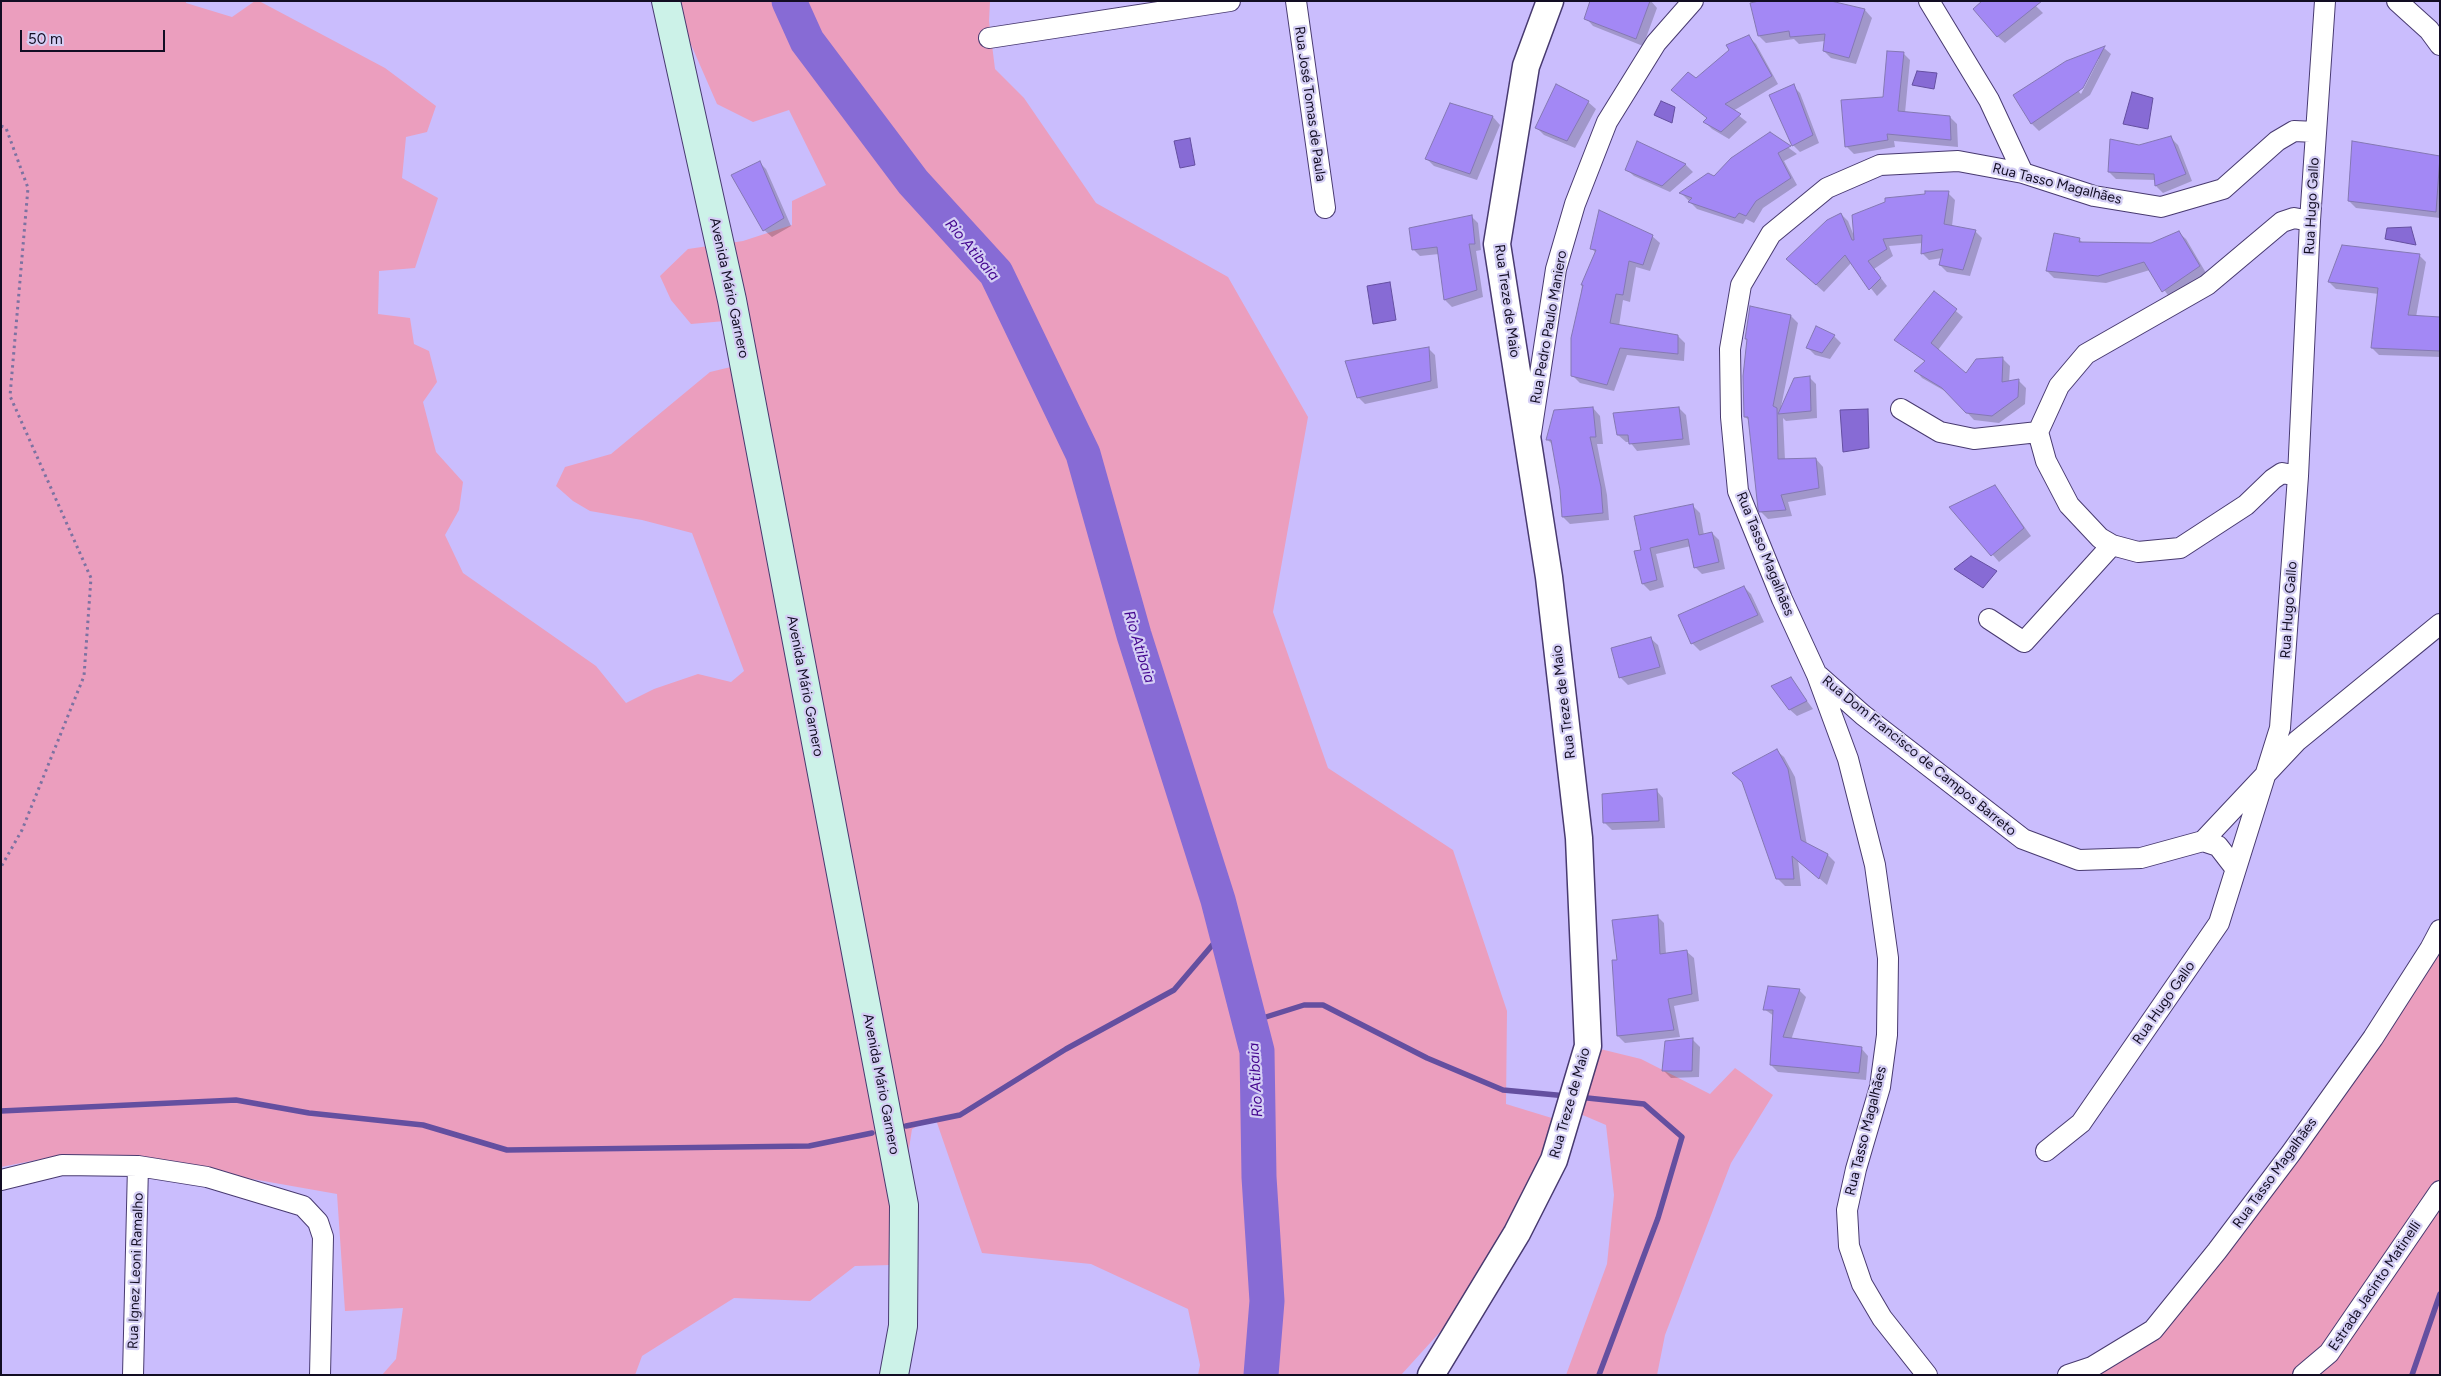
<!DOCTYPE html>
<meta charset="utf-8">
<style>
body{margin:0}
#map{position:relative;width:2441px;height:1376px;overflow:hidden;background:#cabdfd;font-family:Figtree,sans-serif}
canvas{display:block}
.frame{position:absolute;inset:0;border:2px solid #120d23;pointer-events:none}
.scale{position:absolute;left:20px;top:30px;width:145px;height:22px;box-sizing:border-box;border:2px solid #120d23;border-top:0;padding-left:6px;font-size:15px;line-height:18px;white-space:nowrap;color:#120d23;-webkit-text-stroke:4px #d5cff5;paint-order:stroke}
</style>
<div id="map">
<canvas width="2441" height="1376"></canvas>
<div class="frame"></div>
<div class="scale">50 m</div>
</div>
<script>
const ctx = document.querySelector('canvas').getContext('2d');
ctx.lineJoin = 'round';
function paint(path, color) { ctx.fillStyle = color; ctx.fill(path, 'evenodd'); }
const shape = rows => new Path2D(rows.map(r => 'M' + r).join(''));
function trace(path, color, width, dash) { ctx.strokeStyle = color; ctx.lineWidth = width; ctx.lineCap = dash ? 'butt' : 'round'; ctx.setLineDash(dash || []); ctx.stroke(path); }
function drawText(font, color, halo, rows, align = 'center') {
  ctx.font = font + ' Figtree,sans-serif'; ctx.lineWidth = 4.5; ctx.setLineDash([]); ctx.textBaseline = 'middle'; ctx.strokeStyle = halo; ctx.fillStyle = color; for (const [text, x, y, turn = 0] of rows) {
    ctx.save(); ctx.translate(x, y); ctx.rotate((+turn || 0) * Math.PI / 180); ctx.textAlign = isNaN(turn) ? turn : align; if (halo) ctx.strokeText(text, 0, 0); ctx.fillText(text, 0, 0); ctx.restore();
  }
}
paint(shape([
 [1,1,186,1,186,3,232,17,255,1,259,1,385,68,436,106,427,132,406,137,402,178,438,198,415,268,379,271,378,314,410,318,414,344,429,351,437,382,423,402,436,452,463,482,459,510,445,535,463,573,596,666,626,703,654,689,698,674,731,682,744,671,692,533,642,520,590,511,573,501,556,486,565,467,611,454,710,372,735,366,725,321,691,324,671,300,660,276,688,249,743,241,792,225,792,201,826,185,789,110,753,122,717,104,672,1,990,1,989,21,995,69,1024,98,1096,203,1228,277,1308,417,1273,612,1328,768,1453,850,1507,1011,1506,1104,1555,1119,1514,1224,1450,1321,1401,1375,1198,1375,1200,1365,1188,1309,1091,1264,982,1253,935,1117,912,1129,891,1265,855,1266,810,1301,734,1298,642,1356,635,1375,382,1375,396,1359,403,1308,345,1311,337,1194,156,1162,62,1155,1,1167],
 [2440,918,2440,1375,2083,1375,2153,1330,2250,1207],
 [1588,1046,1641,1059,1710,1094,1735,1068,1773,1095,1731,1163,1665,1335,1657,1375,1566,1375,1607,1264,1614,1195,1606,1125,1578,1113]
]), '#eb9ebe');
const water = shape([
 [1917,71,1937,73,1934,89,1912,85,1917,71],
 [2132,92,2153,98,2148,129,2123,124,2132,92],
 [1661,101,1675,107,1672,123,1654,115,1661,101],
 [1190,138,1195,165,1180,168,1174,141,1190,138],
 [2411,227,2416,245,2385,239,2387,228,2411,227],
 [1390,282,1396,320,1373,324,1367,286,1390,282],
 [1868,409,1869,448,1843,452,1840,410,1868,409],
 [1971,556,1997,571,1983,588,1954,569,1971,556]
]);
paint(water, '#876bd5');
trace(water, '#644fa0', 1);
paint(shape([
 [1591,1,1651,1,1657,8,1643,46,1593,26,1586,18],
 [1826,1,1865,10,1872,18,1856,64,1831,58,1824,51,1825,41,1799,44,1794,39,1766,43,1759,36],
 [2031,1,2043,13,2005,43,1997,36],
 [1749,37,1756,44,1778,84,1733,111,1747,122,1729,139,1712,129,1705,122,1708,118,1673,90,1696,79],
 [2104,48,2111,54,2090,95,2039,131,2032,124,2014,95,2067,62],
 [2096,59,2099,59,2081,94,2079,92],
 [1903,53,1910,60,1905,113,1950,117,1957,124,1958,147,1894,141,1895,147,1854,154,1847,147,1885,98],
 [1557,86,1588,102,1596,109,1575,148,1544,135,1537,128],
 [1793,86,1800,93,1819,143,1800,152,1793,145],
 [1451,104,1493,117,1500,125,1477,180,1434,166,1427,159],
 [1770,134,1797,154,1784,161,1797,185,1763,208,1754,223,1746,219,1743,224,1697,209,1681,193,1714,177],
 [2171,138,2178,145,2192,181,2163,193,2156,186,2156,180,2116,179,2109,172,2139,146],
 [1638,143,1686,165,1693,172,1670,192,1634,176,1626,169],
 [2440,158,2440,218,2356,208,2349,201],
 [759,162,766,169,791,226,772,237,764,230,733,175],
 [1948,193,1955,200,1952,226,1975,231,1982,238,1970,276,1947,272,1940,265,1942,258,1929,260,1922,253,1923,243,1889,246,1893,256,1874,269,1887,286,1877,296,1851,263,1824,292,1795,266,1841,214,1848,221,1854,236],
 [1471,216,1478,223,1481,250,1476,251,1483,297,1452,307,1445,300,1439,254,1420,256,1413,249],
 [2178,232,2186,239,2206,273,2170,298,2150,270,2106,283,2054,278,2047,271,2079,239,2084,244,2151,244],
 [1652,236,1660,243,1650,271,1636,267,1630,302,1623,300,1619,326,1678,336,1685,343,1684,361,1627,355,1614,391,1580,383,1573,376,1582,285,1596,253,1591,248],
 [2419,255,2426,262,2416,317,2440,318,2440,357,2379,355,2372,348,2379,294,2336,289,2329,282],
 [1934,293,1963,317,1938,350,1967,375,2003,359,2010,366,2009,382,2019,381,2026,388,2025,404,1999,423,1974,420,1950,394,1922,378,1916,371,1926,362,1896,340],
 [1791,316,1798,323,1781,407,1809,377,1816,384,1817,418,1786,421,1783,418,1785,460,1816,459,1823,467,1826,495,1788,502,1792,516,1768,519,1760,511,1750,421,1745,417,1748,341,1746,339],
 [1817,328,1834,336,1841,343,1830,359,1815,355,1808,348],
 [1428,348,1435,355,1438,388,1365,404,1358,397],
 [1593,408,1600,416,1603,444,1597,444,1607,495,1609,520,1570,524,1563,517,1561,490,1554,446,1548,440],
 [1679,408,1686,415,1690,445,1637,451,1630,442,1626,442,1618,435],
 [1995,486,2031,536,1999,562,1951,507],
 [1693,506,1700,513,1704,535,1712,533,1719,540,1725,569,1702,574,1695,567,1691,546,1656,554,1664,587,1650,591,1643,584,1642,551],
 [1744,587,1751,594,1764,622,1700,651,1692,643,1680,616],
 [1650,638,1658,645,1666,674,1628,685,1621,678,1613,649],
 [1790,678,1813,709,1797,716,1789,709],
 [1776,750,1784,757,1795,777,1807,845,1828,855,1835,862,1827,885,1798,860,1801,886,1785,886,1777,878],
 [1656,790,1663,798,1665,828,1612,830,1605,823],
 [1657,916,1664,923,1666,954,1686,951,1694,958,1699,1001,1674,1006,1680,1037,1625,1043,1618,1036,1618,961],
 [1799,990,1806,997,1791,1040,1861,1048,1868,1056,1866,1080,1778,1072,1771,1065,1774,1016,1764,1009],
 [1693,1040,1700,1047,1699,1077,1671,1078,1663,1070]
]), '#0003');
trace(shape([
 [1250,1022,1304,1005,1323,1005,1427,1058,1503,1090,1567,1096],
 [1578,1097,1644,1104,1682,1137,1658,1218,1599,1375],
 [1,1111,236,1100,309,1113,423,1125,507,1150,809,1146,872,1133],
 [906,1126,960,1115,1066,1049,1174,990,1226,929],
 [2412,1375,2440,1294]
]), '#644fa0', 5.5);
trace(shape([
 [789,1,807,41,913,182,996,273,1083,454,1134,635,1218,900,1257,1051,1259,1177,1267,1301,1261,1375]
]), '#876bd5', 35);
const building = shape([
 [1590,1,1650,1,1636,39,1584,19,1590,1],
 [1759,1,1831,1,1865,9,1849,58,1823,51,1825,34,1790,37,1789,31,1758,36,1750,3,1759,1],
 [1982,1,2042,1,1997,37,1973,9,1982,1],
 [1749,35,1772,76,1725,104,1741,114,1721,132,1703,122,1707,118,1671,90,1688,72,1696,78,1729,50,1726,45,1749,35],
 [2105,46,2083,88,2031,124,2013,95,2066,61,2105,46],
 [1887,51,1904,52,1898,111,1950,116,1951,140,1887,134,1888,140,1845,147,1841,100,1883,97,1887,51],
 [1556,84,1589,101,1567,141,1535,128,1556,84],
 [1794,84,1813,135,1792,146,1769,95,1794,84],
 [1450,103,1493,116,1470,174,1425,159,1450,103],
 [1770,132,1791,146,1778,153,1791,178,1756,201,1746,216,1739,213,1735,218,1688,202,1692,198,1679,193,1708,173,1714,176,1731,158,1770,132],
 [2171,136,2186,174,2155,186,2154,174,2108,172,2110,139,2139,145,2171,136],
 [1637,141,1686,164,1662,186,1625,170,1637,141],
 [2352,141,2440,156,2436,212,2348,201,2352,141],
 [760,161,784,218,763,231,731,175,760,161],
 [1925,191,1949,191,1944,224,1976,230,1963,270,1939,265,1943,249,1921,254,1922,235,1883,239,1887,249,1868,261,1881,278,1869,290,1845,255,1816,285,1786,259,1827,220,1841,213,1852,240,1854,240,1852,215,1885,202,1885,198,1925,194,1925,191],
 [1599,210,1653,235,1643,265,1629,261,1623,295,1616,294,1610,323,1678,335,1678,354,1620,348,1607,385,1571,376,1571,338,1583,285,1581,285,1596,250,1590,249,1599,210],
 [1472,215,1475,244,1469,244,1477,290,1444,300,1437,247,1412,250,1409,228,1472,215],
 [2179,231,2200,266,2162,292,2144,262,2098,276,2046,271,2054,233,2080,238,2079,242,2151,243,2179,231],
 [2342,245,2420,254,2408,315,2440,317,2440,351,2371,348,2378,288,2328,282,2342,245],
 [1934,291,1957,309,1931,343,1966,373,1976,359,2003,357,2002,382,2019,379,2018,397,1992,416,1966,413,1942,388,1914,371,1925,361,1894,340,1934,291],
 [1750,306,1791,315,1773,406,1777,408,1778,459,1816,458,1819,488,1781,495,1786,510,1759,512,1758,509,1748,417,1744,417,1743,376,1747,339,1745,339,1750,306],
 [1816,326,1835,335,1822,353,1806,348,1816,326],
 [1429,347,1431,381,1357,398,1345,361,1429,347],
 [1810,376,1811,411,1778,414,1794,378,1810,376],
 [1593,407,1596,437,1590,437,1601,487,1603,513,1562,517,1560,490,1551,440,1546,440,1554,410,1593,407],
 [1679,407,1683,439,1629,444,1628,435,1617,435,1613,413,1679,407],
 [1995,485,2024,528,1991,556,1949,507,1995,485],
 [1693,504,1699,535,1712,532,1719,562,1694,568,1688,539,1650,548,1657,580,1642,584,1634,551,1641,550,1634,516,1693,504],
 [1744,586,1758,615,1691,644,1678,615,1744,586],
 [1651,637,1660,667,1619,678,1611,648,1651,637],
 [1791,677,1807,701,1789,710,1771,686,1791,677],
 [1777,749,1788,769,1801,840,1828,854,1819,879,1792,856,1794,879,1776,879,1742,782,1732,773,1777,749],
 [1657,789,1659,821,1603,823,1602,794,1657,789],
 [1658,915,1660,954,1687,950,1692,994,1668,999,1674,1030,1617,1036,1612,960,1617,960,1612,920,1658,915],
 [1768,986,1800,989,1783,1037,1862,1047,1859,1073,1770,1065,1773,1010,1763,1010,1768,986],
 [1693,1038,1692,1071,1662,1071,1665,1041,1693,1038]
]);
paint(building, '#a388f5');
trace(building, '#8478b3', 1);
const minor = shape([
 [1296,1,1325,208],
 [1929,1,1989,100,2023,173],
 [2397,1,2429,30,2440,45],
 [989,38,1230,1],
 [1901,409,1940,432,1974,439,2038,432],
 [1531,433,1556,269,1575,204,1607,122,1656,43,1693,1],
 [2298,476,2282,473,2273,479,2246,505,2180,548,2138,552,2112,545,2100,538,2069,505,2046,461,2038,432,2059,386,2086,354,2207,285,2282,222,2294,218,2310,221],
 [1989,619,2024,642,2112,545],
 [1819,676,1863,715,2023,839,2079,860,2141,858,2203,841,2297,741,2440,624],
 [2203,841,2218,846,2235,868],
 [2046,1151,2081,1123,2219,923,2280,728,2298,476,2310,221,2325,1],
 [1,1180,62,1165,138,1166,207,1177,303,1206,318,1222,323,1237,320,1375],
 [133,1375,138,1166],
 [1927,1375,1882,1318,1862,1284,1849,1246,1847,1210,1856,1169,1880,1087,1887,1035,1888,958,1875,865,1848,759,1817,675,1782,599,1738,491,1731,417,1730,349,1741,285,1771,234,1827,188,1880,165,1958,161,2023,173,2094,196,2161,207,2223,189,2277,141,2294,131,2316,132],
 [2068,1375,2092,1367,2153,1330,2217,1251,2291,1153,2373,1038,2430,949,2440,930],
 [2303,1375,2329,1353,2440,1191]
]);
const tertiary = shape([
 [1431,1375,1517,1233,1554,1160,1588,1046,1579,838,1549,577,1497,244,1526,66,1550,1]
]);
const secondary = shape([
 [666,1,732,300,904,1205,903,1326,894,1375]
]);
trace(minor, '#483a70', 22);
trace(tertiary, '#483a70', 29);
trace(secondary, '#483a70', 30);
trace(shape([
 [1,126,6,128,28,188,10,396,91,578,84,676,22,830,1,867]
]), '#7c72a1', 3, [2.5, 4]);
trace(minor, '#fff', 20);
trace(tertiary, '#fff', 26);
trace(secondary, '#ccf2e8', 28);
drawText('14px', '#120d23', '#d5cff5', [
 ["Rua José Tomas de Paula",1310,104,82],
 ["Rua Tasso Magalhães",2057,184,14],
 ["Rua Hugo Gallo",2312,206,-87],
 ["Avenida Mário Garnero",729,288,78],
 ["Rua Treze de Maio",1507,301,82],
 ["Rua Pedro Paulo Maniero",1549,327,-80],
 ["Rua Tasso Magalhães",1765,554,68],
 ["Rua Hugo Gallo",2289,610,-86],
 ["Avenida Mário Garnero",805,686,79],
 ["Rua Treze de Maio",1564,702,-97],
 ["Rua Dom Francisco de Campos Barreto",1919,756,39],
 ["Rua Hugo Gallo",2164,1003,-55],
 ["Avenida Mário Garnero",881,1084,79],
 ["Rua Treze de Maio",1570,1103,-74],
 ["Rua Tasso Magalhães",1866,1131,-76],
 ["Rua Tasso Magalhães",2275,1173,-54],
 ["Rua Ignez Leoni Ramalho",136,1271,-88],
 ["Estrada Jacinto Matinelli",2375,1286,-56]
]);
drawText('italic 15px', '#43048e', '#d5cff5', [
 ["Rio Atibaia",972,250,50],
 ["Rio Atibaia",1139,647,73],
 ["Rio Atibaia",1256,1080,-93]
]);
</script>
